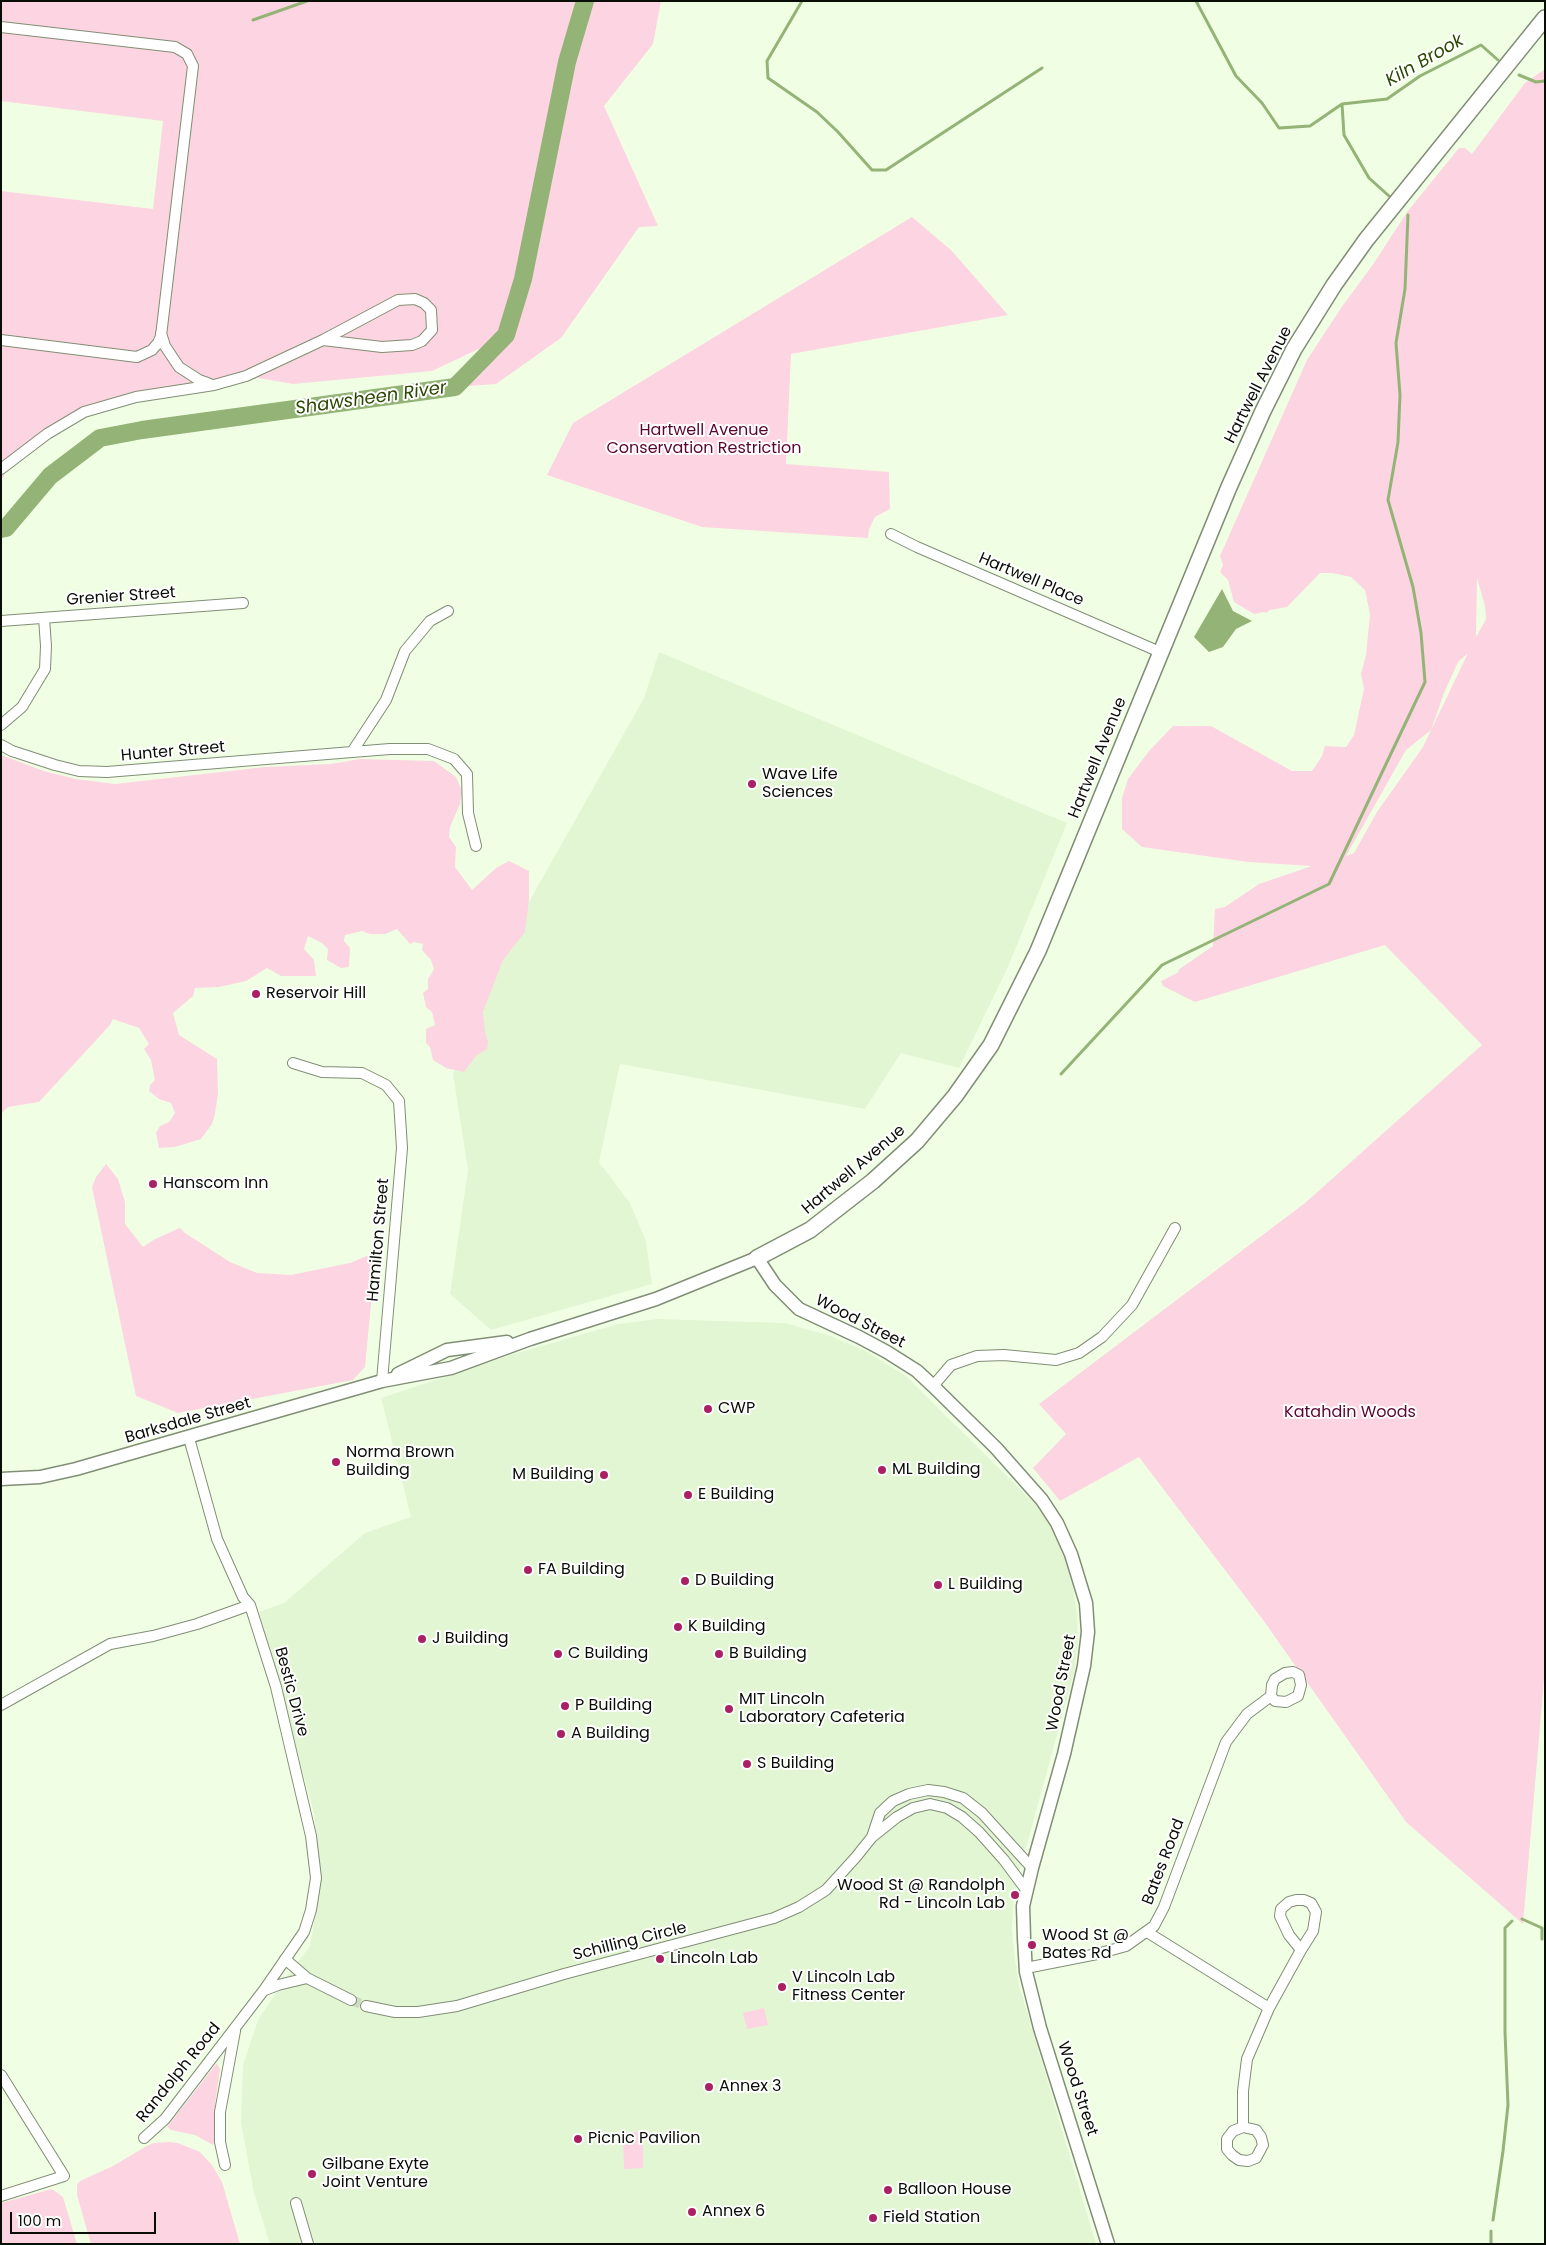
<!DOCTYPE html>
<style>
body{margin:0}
#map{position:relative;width:1546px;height:2245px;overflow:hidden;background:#f0ffe4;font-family:Poppins,sans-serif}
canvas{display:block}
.frame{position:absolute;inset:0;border:2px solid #080d05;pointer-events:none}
.scale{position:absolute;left:10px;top:2212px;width:146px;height:22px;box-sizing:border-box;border:2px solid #080d05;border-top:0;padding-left:6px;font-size:15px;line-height:18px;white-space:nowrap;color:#080d05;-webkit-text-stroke:4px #fff;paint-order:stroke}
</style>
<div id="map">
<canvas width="1546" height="2245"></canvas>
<div class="frame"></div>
<div class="scale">100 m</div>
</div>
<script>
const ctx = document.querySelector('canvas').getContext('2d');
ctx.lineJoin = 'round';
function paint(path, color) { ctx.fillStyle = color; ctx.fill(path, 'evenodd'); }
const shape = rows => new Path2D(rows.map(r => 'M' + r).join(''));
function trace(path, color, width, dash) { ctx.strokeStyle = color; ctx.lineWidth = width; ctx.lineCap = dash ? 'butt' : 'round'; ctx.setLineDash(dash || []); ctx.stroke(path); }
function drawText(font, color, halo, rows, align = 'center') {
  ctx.font = font + ' Poppins,sans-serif'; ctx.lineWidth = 4; ctx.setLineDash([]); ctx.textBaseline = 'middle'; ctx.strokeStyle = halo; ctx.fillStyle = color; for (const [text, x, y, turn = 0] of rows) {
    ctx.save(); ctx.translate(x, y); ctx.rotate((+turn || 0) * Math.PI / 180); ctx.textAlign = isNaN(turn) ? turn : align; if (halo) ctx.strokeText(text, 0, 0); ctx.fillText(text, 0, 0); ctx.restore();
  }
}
paint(shape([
 [659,652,1067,823,1008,967,959,1068,901,1053,865,1109,620,1064,599,1162,630,1203,646,1241,652,1284,491,1330,450,1294,468,1170,453,1074,475,1029,459,1026,644,698],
 [658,1319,785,1323,828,1335,866,1351,906,1376,1041,1510,1061,1544,1073,1588,1077,1614,1078,1639,1075,1669,1020,1870,1013,1904,1012,1928,1014,1952,1019,1985,1096,2244,270,2244,254,2193,241,2123,243,2065,258,2020,285,1979,310,1946,321,1881,314,1813,259,1612,284,1603,365,1533,411,1517,381,1398,517,1353,618,1324]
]), '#e3f6d3');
paint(shape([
 [1,1,661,1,653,44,604,106,658,226,639,227,561,338,496,384,440,388,489,351,485,346,432,371,293,384,258,378,216,389,138,402,87,416,50,436,4,471,4,477,1,479,1,191,153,209,163,121,1,101],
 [1545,69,1545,1668,1523,1924,1406,1822,1263,1620,1139,1457,1060,1501,1033,1468,1066,1434,1039,1404,1305,1203,1482,1045,1385,945,1195,1002,1163,986,1161,981,1179,972,1178,970,1213,946,1215,909,1225,907,1259,884,1312,866,1248,862,1142,847,1122,829,1122,798,1128,779,1149,751,1173,726,1211,726,1292,771,1312,771,1322,756,1325,746,1346,747,1354,735,1364,689,1361,674,1366,655,1370,614,1365,590,1351,577,1332,573,1320,573,1287,607,1270,610,1266,613,1264,612,1254,614,1234,602,1228,580,1220,572,1223,565,1220,556,1307,360,1341,308,1374,263,1407,212,1459,148,1465,148,1472,154,1525,83],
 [1477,578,1485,606,1486,619,1476,637],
 [1468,653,1423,747,1377,812,1354,853,1346,856,1406,750,1431,730,1444,693,1458,662],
 [912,217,951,250,1008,315,791,354,786,464,889,472,890,509,875,517,869,529,868,538,702,527,547,475,573,423],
 [1,755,44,771,76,779,115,784,265,767,331,764,360,759,434,761,456,777,462,791,460,804,450,827,449,837,456,847,455,867,472,890,496,868,509,861,529,871,529,899,525,932,503,960,483,1012,485,1032,488,1041,487,1049,477,1055,464,1072,446,1068,433,1060,430,1047,426,1043,426,1029,435,1025,432,1012,426,1007,423,993,428,989,428,979,434,969,431,960,422,950,423,944,414,942,410,944,397,929,385,934,370,934,362,931,345,935,344,941,350,948,349,967,341,968,327,960,328,949,322,943,308,936,304,949,314,960,316,976,281,976,267,968,246,981,219,987,195,988,193,996,173,1013,179,1035,217,1059,218,1093,215,1114,212,1124,201,1139,175,1147,159,1148,156,1133,160,1126,169,1122,175,1113,171,1103,159,1099,149,1091,150,1085,155,1080,151,1060,144,1049,149,1044,139,1028,113,1019,110,1025,39,1102,8,1107,1,1114],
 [106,1164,118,1179,125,1202,125,1224,143,1247,155,1239,180,1228,185,1233,230,1262,257,1273,291,1275,350,1263,376,1252,365,1367,353,1380,178,1413,136,1396,92,1187,96,1177],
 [764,2008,768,2025,747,2029,743,2013],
 [217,2063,220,2069,215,2104,215,2141,213,2145,195,2135,171,2130,167,2127],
 [623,2132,643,2132,643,2168,624,2169],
 [170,2142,178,2143,200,2152,212,2165,222,2182,240,2244,91,2244,77,2195,77,2185,80,2181,113,2166,145,2147,153,2143],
 [52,2189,63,2197,77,2244,1,2244,1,2203]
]), '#fdd4e1');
paint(shape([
 [1222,589,1233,611,1252,621,1236,629,1223,647,1209,652,1194,637]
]), '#94b377');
trace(shape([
 [802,1,767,61,768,78,817,112,838,132,872,170,886,170,1042,68],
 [1196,1,1236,76,1262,103,1279,128,1310,126,1342,104,1387,99,1420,76,1481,45,1498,60],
 [253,20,307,1],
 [1519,75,1536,82,1545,81],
 [1342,104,1344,135,1369,178,1389,196],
 [1061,1074,1162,965,1329,884,1425,682,1421,633,1413,587,1388,500,1398,442,1400,395,1396,343,1405,289,1408,215],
 [1522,1919,1542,1928,1542,1939],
 [1493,2220,1503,2151,1508,2105,1505,2032,1505,1928,1512,1921],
 [1491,2231,1491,2244]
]), '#94b377', 3);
trace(shape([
 [1,529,6,528,50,476,100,438,142,430,455,387,506,335,523,279,567,62,585,1]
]), '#94b377', 18);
trace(shape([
 [351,2000,366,2006]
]), '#cddbc3', 10, [10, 5]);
const minor = shape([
 [1,27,175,47,187,54,193,66,161,336,158,343,152,350,137,357,1,340],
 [161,333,165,346,179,367,199,380,210,384],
 [1,469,47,434,84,412,136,397,214,385,246,376,323,340,398,300,415,299,424,303,431,310,432,330,422,341,412,345,382,347,323,340],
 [891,534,917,547,1160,652],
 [1,621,243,603],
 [1,725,22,707,45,669,46,646,44,618],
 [1,745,12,751,55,765,79,771,107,772,352,752,386,700,405,651,430,621,448,611],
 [352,752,390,749,428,749,454,759,467,774,468,813,476,846],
 [293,1063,322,1072,362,1073,386,1085,399,1101,402,1148,382,1381],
 [933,1386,951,1365,977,1356,1004,1355,1056,1360,1079,1353,1102,1337,1132,1305,1175,1228],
 [1,1705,110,1644,153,1636,197,1624,250,1605],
 [872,1837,880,1813,893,1801,909,1794,928,1790,944,1792,963,1798,982,1813,1032,1868],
 [1147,1932,1269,2008,1301,1950,1289,1935,1280,1916,1281,1909,1289,1902,1296,1900,1304,1900,1311,1903,1316,1912,1313,1931,1301,1950],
 [285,1959,307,1978],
 [1026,1968,1097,1954,1126,1946,1154,1926,1164,1907,1226,1742,1247,1714,1271,1696,1275,1701,1286,1702,1298,1696,1301,1685,1299,1675,1293,1672,1285,1673,1275,1679,1272,1685,1271,1696],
 [265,1990,278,1985,307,1978,351,2000],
 [366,2006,395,2012,418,2012,457,2006,564,1974,774,1918,799,1907,826,1890,856,1857,872,1837,897,1817,913,1808,930,1804,947,1808,962,1817,979,1832,1004,1860,1027,1891],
 [1,2075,64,2176,1,2196],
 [1243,2127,1256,2130,1261,2137,1263,2145,1256,2158,1248,2161,1239,2160,1232,2155,1227,2149,1227,2139,1233,2131,1243,2127,1243,2091,1247,2059,1269,2008],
 [144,2138,165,2119,264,1990,304,1932,311,1910,316,1878,311,1836,276,1687,250,1605,243,1597,217,1539,189,1438],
 [225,2165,220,2142,220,2112,235,2031],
 [296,2203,308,2244]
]);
const tertiary = shape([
 [398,1374,447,1350,507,1342],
 [1,1479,40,1477,76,1469,382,1381,451,1368,530,1339,656,1299,757,1258,775,1285,799,1309,859,1337,887,1352,917,1371,933,1386,996,1448,1042,1500,1057,1523,1071,1554,1086,1603,1088,1632,1084,1666,1064,1754,1032,1868,1023,1906,1024,1938,1026,1972,1040,2028,1108,2244]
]);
const primary = shape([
 [757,1258,810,1230,873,1181,917,1141,955,1096,991,1045,1038,951,1229,487,1263,411,1294,349,1334,285,1366,240,1545,18]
]);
trace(minor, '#818e76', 12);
trace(tertiary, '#818e76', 15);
trace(primary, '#818e76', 18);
trace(minor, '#fff', 10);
trace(tertiary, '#fff', 12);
trace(primary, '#fff', 15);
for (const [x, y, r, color] of [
 [752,784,5,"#aa2063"],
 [256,994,5,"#aa2063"],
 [153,1184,5,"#aa2063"],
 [708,1409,5,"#aa2063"],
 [336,1462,5,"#aa2063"],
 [882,1470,5,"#aa2063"],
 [604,1475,5,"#aa2063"],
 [688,1495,5,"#aa2063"],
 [528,1570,5,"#aa2063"],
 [685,1581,5,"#aa2063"],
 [938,1585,5,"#aa2063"],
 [678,1627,5,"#aa2063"],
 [422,1639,5,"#aa2063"],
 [558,1654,5,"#aa2063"],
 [719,1654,5,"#aa2063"],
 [565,1706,5,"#aa2063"],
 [729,1709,5,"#aa2063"],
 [561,1734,5,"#aa2063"],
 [747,1764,5,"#aa2063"],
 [1015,1895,5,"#aa2063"],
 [1032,1945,5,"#aa2063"],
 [660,1959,5,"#aa2063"],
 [782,1987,5,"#aa2063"],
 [709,2087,5,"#aa2063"],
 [578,2139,5,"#aa2063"],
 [312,2174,5,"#aa2063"],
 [888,2190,5,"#aa2063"],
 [692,2212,5,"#aa2063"],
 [873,2218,5,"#aa2063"]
]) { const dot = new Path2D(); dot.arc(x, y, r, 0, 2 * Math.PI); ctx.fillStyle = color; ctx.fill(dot); trace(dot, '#fff', 2); }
drawText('16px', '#080d05', '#fff', [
 ["Hartwell Avenue",1259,385,-63],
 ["Hartwell Place",1031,580,23],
 ["Grenier Street",121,597,-4],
 ["Hunter Street",173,752,-5],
 ["Hartwell Avenue",1098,758,-68],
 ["Hartwell Avenue",854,1170,-40],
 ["Hamilton Street",379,1240,-85],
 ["Wood Street",860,1322,27],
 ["Barksdale Street",188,1421,-16],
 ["Wood Street",1062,1683,-79],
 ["Bestic Drive",291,1692,75],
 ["Bates Road",1164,1862,-69],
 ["Schilling Circle",630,1942,-14],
 ["Randolph Road",179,2073,-51],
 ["Wood Street",1077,2089,72]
]);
drawText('16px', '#5b0531', '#fff', [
 ["Hartwell Avenue",704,431],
 ["Conservation Restriction",704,449],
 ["Katahdin Woods",1350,1413]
]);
drawText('16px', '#080d05', '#fff', [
 ["Wave Life",762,775],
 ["Sciences",762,793],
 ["Reservoir Hill",266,994],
 ["Hanscom Inn",163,1184],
 ["CWP",718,1409],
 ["Norma Brown",346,1453],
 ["Building",346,1471],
 ["ML Building",892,1470],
 ["M Building",594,1475,"right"],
 ["E Building",698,1495],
 ["FA Building",538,1570],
 ["D Building",695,1581],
 ["L Building",948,1585],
 ["K Building",688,1627],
 ["J Building",432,1639],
 ["C Building",568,1654],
 ["B Building",729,1654],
 ["MIT Lincoln",739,1700],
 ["Laboratory Cafeteria",739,1718],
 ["P Building",575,1706],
 ["A Building",571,1734],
 ["S Building",757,1764],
 ["Wood St @ Randolph",1005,1886,"right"],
 ["Rd - Lincoln Lab",1005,1904,"right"],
 ["Wood St @",1042,1936],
 ["Bates Rd",1042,1954],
 ["Lincoln Lab",670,1959],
 ["V Lincoln Lab",792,1978],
 ["Fitness Center",792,1996],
 ["Annex 3",719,2087],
 ["Picnic Pavilion",588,2139],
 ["Gilbane Exyte",322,2165],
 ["Joint Venture",322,2183],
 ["Balloon House",898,2190],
 ["Annex 6",702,2212],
 ["Field Station",883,2218]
], 'left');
drawText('italic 18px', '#2b4702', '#fff', [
 ["Kiln Brook",1425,61,-30],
 ["Shawsheen River",371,399,-8]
]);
</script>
